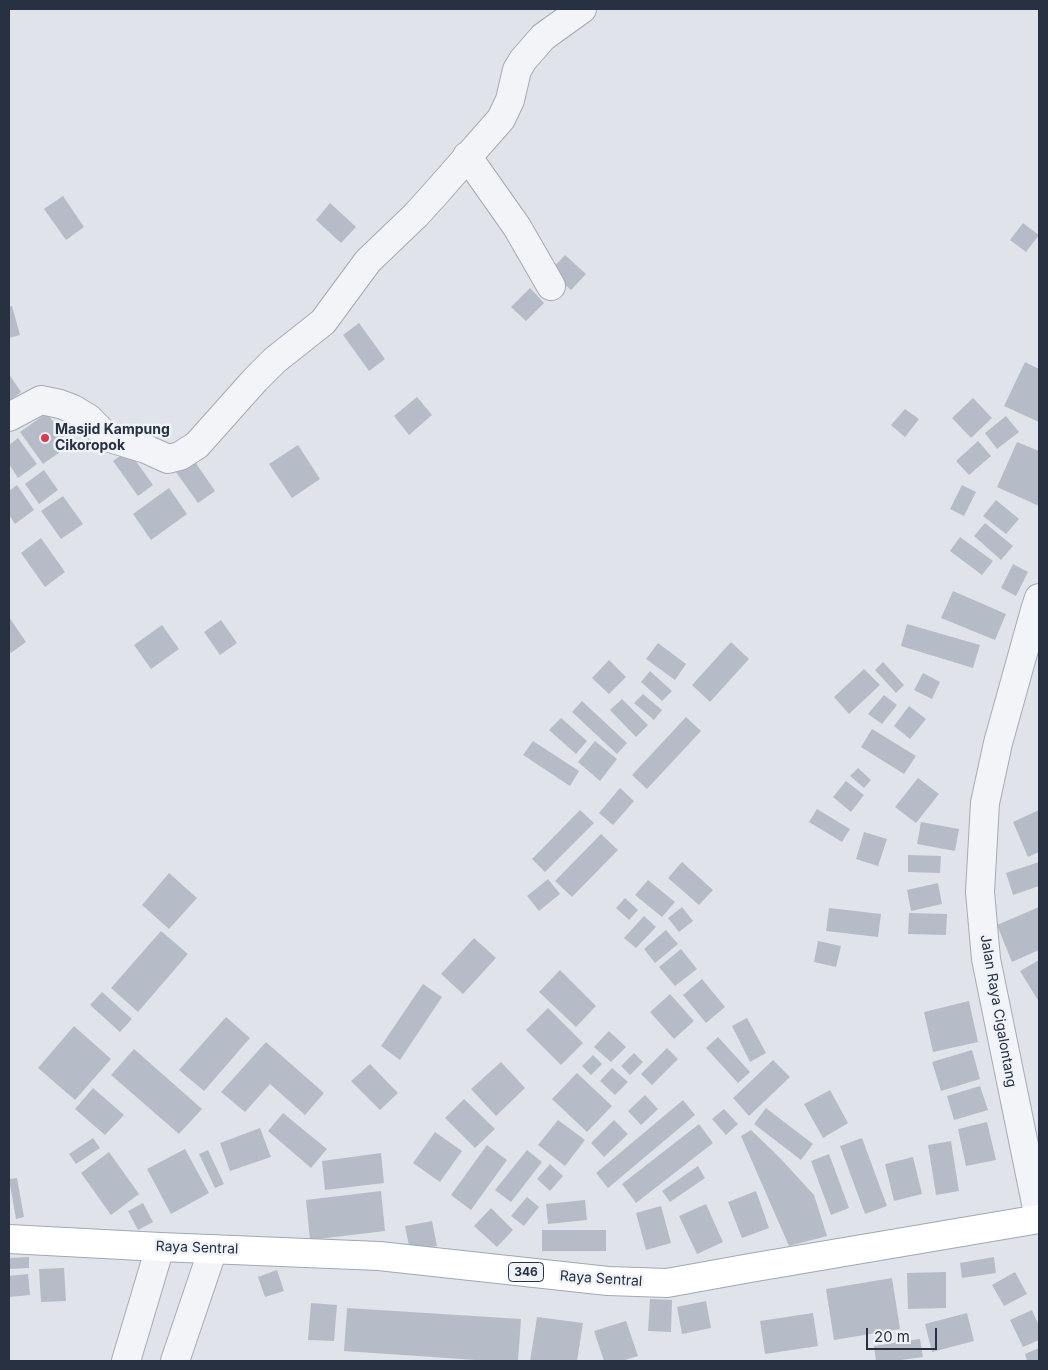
<!DOCTYPE html>
<style>
body{margin:0}
#map{position:relative;width:1048px;height:1370px;overflow:hidden;background:#e0e3ea;font-family:Inter,sans-serif}
canvas{display:block}
.frame{position:absolute;inset:0;border:10px solid #273142;pointer-events:none}
.scale{position:absolute;left:866px;top:1328px;width:71px;height:22px;box-sizing:border-box;border:2px solid #273142;border-top:0;padding-left:6px;font-size:15px;line-height:18px;white-space:nowrap;color:#273142;-webkit-text-stroke:4px #eff2f7;paint-order:stroke}
</style>
<div id="map">
<canvas width="1048" height="1370"></canvas>
<div class="frame"></div>
<div class="scale">20 m</div>
</div>
<script>
const ctx = document.querySelector('canvas').getContext('2d');
ctx.lineJoin = 'round';
function paint(path, color) { ctx.fillStyle = color; ctx.fill(path, 'evenodd'); }
const shape = rows => new Path2D(rows.map(r => 'M' + r).join(''));
function trace(path, color, width, dash) { ctx.strokeStyle = color; ctx.lineWidth = width; ctx.lineCap = dash ? 'butt' : 'round'; ctx.setLineDash(dash || []); ctx.stroke(path); }
function drawText(font, color, halo, rows, align = 'center') {
  ctx.font = font + ' Inter,sans-serif'; ctx.lineWidth = 5; ctx.setLineDash([]); ctx.textBaseline = 'middle'; ctx.strokeStyle = halo; ctx.fillStyle = color; for (const [text, x, y, turn = 0] of rows) {
    ctx.save(); ctx.translate(x, y); ctx.rotate((+turn || 0) * Math.PI / 180); ctx.textAlign = isNaN(turn) ? turn : align; if (halo) ctx.strokeText(text, 0, 0); ctx.fillText(text, 0, 0); ctx.restore();
  }
}
paint(shape([
 [63,196,84,227,66,240,44,209],
 [330,203,356,227,341,243,316,220],
 [1023,223,1039,235,1026,252,1010,240],
 [565,255,586,274,571,290,550,271],
 [530,288,544,303,526,321,511,307],
 [12,306,20,335,9,338,9,307],
 [359,323,385,359,369,371,343,335],
 [1025,362,1039,369,1039,422,1004,406],
 [9,374,21,392,9,401],
 [417,397,432,415,409,435,394,416],
 [973,398,992,418,971,438,952,418],
 [905,409,919,419,905,437,891,425],
 [47,413,70,445,43,464,20,432],
 [1006,416,1019,432,997,449,985,433],
 [18,438,37,464,18,478,9,464,9,445],
 [978,441,991,456,969,475,956,461],
 [1017,442,1039,451,1039,506,997,487],
 [298,445,320,479,292,498,269,464],
 [128,450,153,485,138,496,113,461],
 [191,456,215,491,198,503,173,468],
 [44,470,58,490,39,504,25,484],
 [17,485,34,510,15,524,9,515,9,491],
 [962,485,976,492,964,516,950,509],
 [169,488,187,514,151,540,133,514],
 [63,496,83,524,61,539,41,511],
 [996,500,1019,519,1006,534,983,516],
 [985,523,1013,546,1001,560,974,536],
 [960,537,993,561,982,575,950,551],
 [41,538,65,572,45,587,21,553],
 [1013,564,1028,572,1016,596,1001,588],
 [953,591,1006,614,995,640,941,618],
 [9,617,26,642,11,653,9,649],
 [221,620,237,643,220,655,204,632],
 [907,624,980,645,973,668,901,646],
 [162,625,179,649,151,669,134,645],
 [731,642,749,659,710,702,692,685],
 [658,643,686,664,675,680,646,659],
 [609,660,626,677,609,694,592,678],
 [883,662,904,685,896,693,875,670],
 [864,669,880,685,849,714,834,697],
 [650,671,672,691,662,701,641,682],
 [923,673,940,682,932,699,914,690],
 [643,694,662,710,654,720,634,703],
 [884,695,897,705,882,724,868,714],
 [622,699,648,725,636,737,610,710],
 [582,701,627,743,617,754,572,712],
 [909,706,926,719,910,739,894,726],
 [686,717,701,731,647,789,632,775],
 [561,718,587,741,576,754,549,730],
 [872,729,916,756,904,774,861,747],
 [533,741,579,771,570,786,523,755],
 [595,741,617,759,600,781,578,762],
 [858,768,871,780,864,788,850,776],
 [918,778,939,794,916,823,895,807],
 [846,781,864,795,851,812,833,797],
 [620,788,634,801,613,825,599,813],
 [817,809,850,829,842,842,809,822],
 [580,810,594,823,545,872,532,859],
 [1039,810,1039,852,1028,857,1013,822],
 [921,822,959,829,955,851,917,844],
 [864,832,887,839,878,866,856,859],
 [601,834,618,850,572,897,555,881],
 [908,855,941,856,940,873,908,872],
 [682,862,713,890,699,905,668,878],
 [1039,862,1039,886,1013,895,1006,873],
 [169,873,197,898,169,929,142,905],
 [548,879,560,894,539,911,527,896],
 [648,880,675,902,662,917,635,895],
 [938,883,942,904,911,911,907,890],
 [625,898,638,910,629,920,616,908],
 [682,907,693,921,679,932,668,918],
 [1039,907,1039,950,1012,962,997,925],
 [829,908,881,914,878,937,826,931],
 [909,913,947,914,946,935,908,934],
 [644,916,656,927,636,948,624,938],
 [666,930,678,944,655,963,644,949],
 [161,931,188,954,138,1012,111,988],
 [474,938,496,958,463,994,441,974],
 [818,941,841,946,836,967,814,962],
 [681,949,697,969,675,986,659,967],
 [1039,960,1039,1002,1020,971],
 [560,970,596,1006,576,1027,539,992],
 [702,979,725,1007,706,1023,683,995],
 [423,984,442,997,400,1060,381,1046],
 [102,992,132,1019,120,1032,90,1005],
 [670,994,694,1021,674,1039,650,1012],
 [969,1001,978,1042,933,1052,924,1012],
 [548,1008,583,1043,561,1065,526,1030],
 [226,1017,250,1038,204,1091,179,1070],
 [747,1018,766,1053,750,1062,732,1026],
 [74,1026,111,1059,75,1100,38,1068],
 [609,1031,626,1047,611,1062,594,1047],
 [718,1037,750,1072,738,1083,706,1048],
 [266,1042,324,1093,305,1115,270,1084,245,1112,221,1092],
 [667,1048,678,1059,652,1085,641,1074],
 [134,1049,202,1109,179,1134,111,1075],
 [972,1050,980,1079,941,1091,932,1062],
 [634,1053,643,1062,630,1075,621,1066],
 [593,1055,602,1064,591,1075,582,1066],
 [773,1060,790,1077,749,1116,733,1098],
 [501,1062,525,1088,496,1116,471,1089],
 [370,1064,398,1093,380,1110,351,1081],
 [612,1068,628,1082,615,1095,600,1081],
 [577,1073,612,1106,587,1132,552,1099],
 [980,1086,988,1110,954,1120,947,1096],
 [93,1088,124,1115,105,1135,75,1109],
 [830,1090,848,1123,823,1138,804,1104],
 [645,1095,658,1109,641,1125,628,1111],
 [464,1099,495,1129,475,1148,445,1118],
 [683,1100,695,1115,608,1188,596,1173],
 [766,1108,813,1144,801,1160,754,1124],
 [724,1109,738,1124,726,1135,712,1119],
 [283,1113,327,1149,311,1168,268,1131],
 [558,1120,585,1140,565,1166,538,1145],
 [614,1120,628,1134,604,1157,591,1143],
 [987,1122,996,1160,966,1166,958,1129],
 [699,1124,713,1143,636,1203,622,1184],
 [260,1128,271,1157,230,1171,220,1143],
 [751,1130,780,1158,814,1195,827,1236,789,1246,741,1136],
 [435,1132,462,1151,440,1182,413,1163],
 [93,1138,100,1148,76,1164,69,1154],
 [862,1138,887,1206,865,1214,840,1146],
 [951,1141,959,1191,936,1195,928,1145],
 [487,1145,507,1160,471,1210,451,1195],
 [185,1149,209,1193,171,1214,147,1169],
 [208,1150,224,1184,215,1188,199,1154],
 [527,1150,542,1162,511,1202,495,1190],
 [109,1152,139,1194,111,1215,81,1173],
 [381,1153,384,1183,325,1190,322,1161],
 [829,1154,849,1208,831,1215,811,1161],
 [913,1157,922,1194,894,1201,885,1164],
 [550,1164,563,1176,550,1191,537,1179],
 [698,1166,705,1178,670,1202,662,1191],
 [17,1178,24,1217,16,1219,9,1179],
 [381,1191,385,1231,310,1240,306,1200],
 [756,1191,769,1228,742,1238,728,1202],
 [527,1197,539,1207,524,1226,511,1216],
 [585,1200,587,1220,548,1224,546,1204],
 [143,1203,153,1222,138,1230,128,1211],
 [706,1204,723,1242,697,1254,679,1216],
 [661,1206,671,1243,646,1250,636,1213],
 [491,1208,513,1230,497,1247,474,1226],
 [432,1221,437,1246,410,1251,405,1226],
 [542,1230,606,1230,606,1251,542,1251],
 [29,1257,29,1268,9,1269,9,1258],
 [994,1257,996,1273,962,1278,960,1263],
 [64,1268,66,1301,41,1302,39,1269],
 [277,1270,284,1291,265,1297,258,1277],
 [946,1272,946,1308,908,1309,907,1273],
 [1015,1272,1027,1294,1004,1306,992,1285],
 [28,1274,30,1295,9,1297,9,1276],
 [892,1278,900,1329,834,1340,826,1289],
 [650,1299,672,1300,671,1332,648,1331],
 [706,1301,711,1328,682,1334,677,1307],
 [311,1303,337,1305,334,1341,308,1340],
 [347,1308,521,1319,518,1361,476,1361,476,1360,344,1351],
 [1032,1310,1039,1326,1039,1340,1023,1347,1010,1320],
 [813,1313,818,1346,765,1354,760,1321],
 [967,1313,974,1341,932,1352,925,1324],
 [537,1317,583,1323,577,1361,530,1361],
 [626,1321,638,1356,622,1361,604,1361,594,1331],
 [920,1339,923,1357,893,1361,876,1361,874,1346],
 [1039,1348,1039,1361,1027,1361,1025,1354]
]), '#b6bcc7');
const minor = shape([
 [467,156,517,227,551,286],
 [9,417,41,400,60,404,73,409,88,418,107,437,146,449,168,459,180,456,197,445,255,380,275,360,323,322,368,261,416,215,435,194,501,119,510,100,517,70,523,60,543,37,582,9],
 [1039,1218,986,959,980,892,985,803,998,743,1035,610,1039,598],
 [126,1361,160,1247],
 [175,1361,213,1249]
]);
const major = shape([
 [9,1239,160,1247,379,1256,608,1281,667,1283,750,1268,1039,1219]
]);
trace(minor, '#a5aab4', 30);
trace(major, '#9ea8b6', 30);
trace(minor, '#f3f4f8', 28);
trace(major, '#fff', 28);
for (const [x, y, r, color] of [
 [45,438,5,"#d63d53"]
]) { const dot = new Path2D(); dot.arc(x, y, r, 0, 2 * Math.PI); ctx.fillStyle = color; ctx.fill(dot); trace(dot, '#eff2f7', 2); }
for (const [x, y, w] of [
 [526,1272,35]
]) { const box = new Path2D(); box.roundRect(x - w / 2, y - 9.5, w, 19, 4); ctx.fillStyle = '#eff2f7'; ctx.fill(box); trace(box, '#273142', 1); }
drawText('bold 12px', '#273142', null, [
 ["346",526,1272]
]);
drawText('bold 14px', '#273142', '#eff2f7', [
 ["Masjid Kampung",55,430],
 ["Cikoropok",55,446]
], 'left');
drawText('14px', '#273142', '#eff2f7', [
 ["Jalan Raya Cigalontang",998,1011,80],
 ["Raya Sentral",197,1248,2],
 ["Raya Sentral",601,1279,4]
]);
</script>
